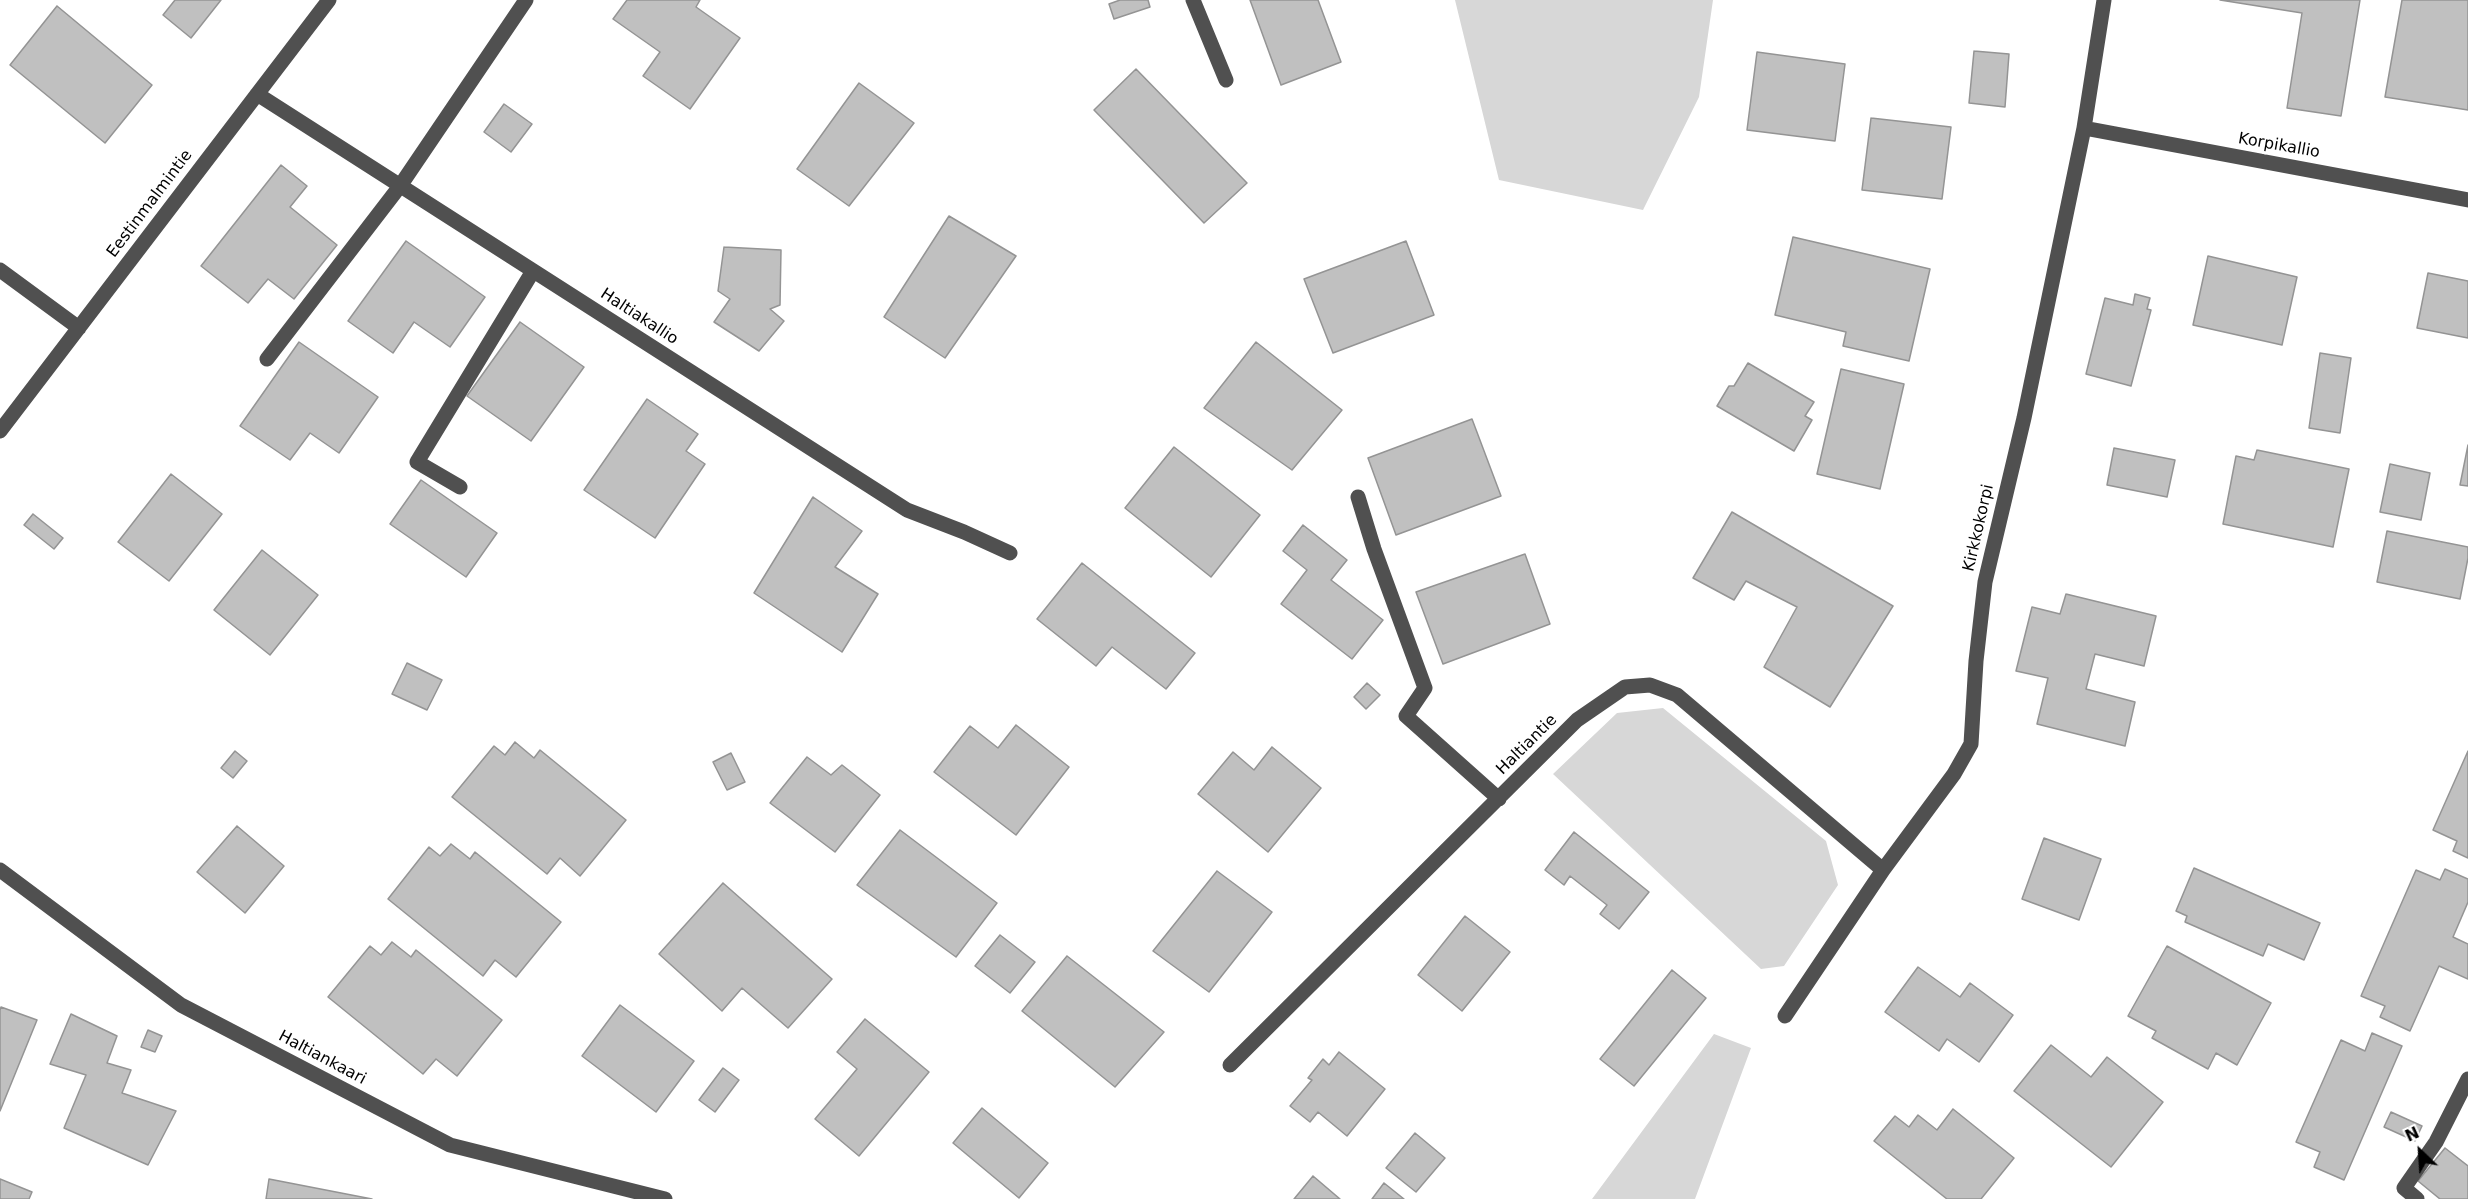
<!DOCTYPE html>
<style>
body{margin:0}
#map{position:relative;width:2468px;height:1199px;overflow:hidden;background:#fff;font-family:"DejaVu Sans",sans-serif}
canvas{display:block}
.north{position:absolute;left:2390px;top:1121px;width:60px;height:60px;-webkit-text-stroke:4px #fff;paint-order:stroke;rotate:335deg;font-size:16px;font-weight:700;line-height:24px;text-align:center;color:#000}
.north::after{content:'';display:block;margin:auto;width:21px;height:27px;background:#000;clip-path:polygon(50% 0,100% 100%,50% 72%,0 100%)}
</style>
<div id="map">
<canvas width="2468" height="1199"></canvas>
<div class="north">N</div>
</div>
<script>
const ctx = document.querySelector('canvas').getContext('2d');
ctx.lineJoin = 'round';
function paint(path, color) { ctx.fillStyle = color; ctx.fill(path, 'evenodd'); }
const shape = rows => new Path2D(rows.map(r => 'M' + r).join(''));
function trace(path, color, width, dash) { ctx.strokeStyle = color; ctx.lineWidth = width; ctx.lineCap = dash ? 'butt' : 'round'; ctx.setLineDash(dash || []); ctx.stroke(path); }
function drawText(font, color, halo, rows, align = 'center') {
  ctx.font = font + ' "DejaVu Sans",sans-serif'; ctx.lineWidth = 6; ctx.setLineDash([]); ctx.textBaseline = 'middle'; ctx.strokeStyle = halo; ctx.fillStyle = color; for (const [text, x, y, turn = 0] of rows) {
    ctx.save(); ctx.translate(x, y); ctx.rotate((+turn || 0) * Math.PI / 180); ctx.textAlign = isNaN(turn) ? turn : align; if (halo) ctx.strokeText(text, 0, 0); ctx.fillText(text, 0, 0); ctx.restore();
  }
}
paint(shape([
 [1455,0,1713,0,1699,97,1643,210,1499,180],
 [1663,708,1826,841,1838,885,1784,966,1761,969,1553,774,1617,713],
 [1714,1034,1751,1048,1695,1199,1592,1199]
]), '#d7d7d7');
const building = shape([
 [175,0,221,0,191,38,163,15,175,0],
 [627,0,700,0,696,7,740,38,690,109,643,76,660,52,613,19,627,0],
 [1120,0,1148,0,1150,7,1114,19,1109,4,1120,0],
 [1250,0,1318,0,1341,62,1281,85,1250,0],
 [2220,0,2360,0,2341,116,2287,108,2302,13,2220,0],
 [2402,0,2468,0,2468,110,2385,97,2402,0],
 [57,6,152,85,105,143,10,65,57,6],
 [1974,51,2009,54,2005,107,1969,103,1974,51],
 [1757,52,1845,64,1835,141,1747,130,1757,52],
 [1136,69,1247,183,1204,223,1094,110,1136,69],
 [859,83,914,123,849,206,797,169,859,83],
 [504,104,532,124,511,152,484,132,504,104],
 [1871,118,1951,127,1942,199,1862,190,1871,118],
 [281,165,307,186,290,207,337,245,294,299,268,279,248,303,201,266,281,165],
 [949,216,1016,256,945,358,884,317,949,216],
 [1793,237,1930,269,1909,361,1843,346,1846,332,1775,315,1793,237],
 [406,241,485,297,450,347,414,322,393,353,348,321,406,241],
 [1406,241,1434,315,1333,353,1304,279,1406,241],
 [724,247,781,250,780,305,770,309,784,321,759,351,714,322,730,299,718,291,724,247],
 [2208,256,2297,277,2282,345,2193,325,2208,256],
 [2428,273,2468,281,2468,338,2417,328,2428,273],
 [2135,294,2150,298,2147,309,2151,310,2131,386,2086,374,2105,298,2133,305,2135,294],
 [520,322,584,367,531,441,467,396,520,322],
 [299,342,378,397,339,453,310,433,290,460,240,426,299,342],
 [1256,342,1342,410,1292,470,1204,408,1256,342],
 [2320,353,2351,358,2340,433,2309,428,2320,353],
 [1748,363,1814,402,1805,416,1812,420,1794,451,1717,406,1729,386,1734,386,1748,363],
 [1841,369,1904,384,1880,489,1817,474,1841,369],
 [647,399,698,434,686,451,705,464,655,538,584,490,647,399],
 [1472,419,1501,496,1396,535,1368,458,1472,419],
 [2468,445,2468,486,2460,485,2468,445],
 [1174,447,1260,515,1211,577,1125,508,1174,447],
 [2114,448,2175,460,2167,497,2107,485,2114,448],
 [2257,450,2349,469,2333,547,2223,524,2236,456,2254,460,2257,450],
 [2390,464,2430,473,2421,520,2380,512,2390,464],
 [171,474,222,514,169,581,118,542,171,474],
 [421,480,497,533,466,577,390,524,421,480],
 [813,497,862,531,835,567,878,594,842,652,754,593,813,497],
 [1732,512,1893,606,1830,707,1764,667,1797,607,1746,581,1734,600,1693,578,1732,512],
 [33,514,63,538,54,549,24,525,33,514],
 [1303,525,1347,560,1331,580,1383,620,1352,659,1281,604,1307,570,1283,551,1303,525],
 [2387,531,2468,547,2468,558,2460,599,2377,582,2387,531],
 [262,550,318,595,270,655,214,610,262,550],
 [1525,554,1550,624,1443,664,1416,592,1525,554],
 [1082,563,1195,653,1166,689,1112,647,1096,666,1037,619,1082,563],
 [2066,594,2156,616,2144,666,2095,654,2086,689,2135,702,2125,746,2037,724,2048,678,2016,671,2032,607,2060,614,2066,594],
 [407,663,442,680,427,710,392,694,407,663],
 [1367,683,1380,695,1366,709,1354,697,1367,683],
 [1016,725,1069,767,1016,835,934,772,970,726,998,748,1016,725],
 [515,742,534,758,540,750,626,820,580,876,560,858,547,874,452,797,494,746,505,755,515,742],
 [1272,747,1321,788,1268,852,1198,794,1233,752,1254,770,1272,747],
 [235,751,247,761,233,778,221,768,235,751],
 [2468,751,2468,858,2453,851,2457,841,2433,830,2468,751],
 [731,753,745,782,727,790,713,762,731,753],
 [807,757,831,775,842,765,880,795,835,852,770,803,807,757],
 [237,826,284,866,245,913,197,872,237,826],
 [900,830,997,903,956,957,857,885,900,830],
 [1574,832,1649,892,1619,929,1600,914,1607,905,1570,876,1564,885,1545,870,1574,832],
 [2044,838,2101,859,2079,920,2022,899,2044,838],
 [451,844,470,859,475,852,561,922,516,977,495,960,483,976,388,899,429,847,440,856,451,844],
 [2194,868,2320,923,2304,960,2268,944,2263,956,2185,922,2187,916,2176,911,2194,868],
 [2445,869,2468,879,2468,902,2453,937,2468,944,2468,979,2439,966,2410,1031,2380,1017,2385,1006,2361,996,2416,870,2440,880,2445,869],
 [1217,871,1272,912,1209,992,1153,951,1217,871],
 [723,883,832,979,788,1028,742,988,722,1011,659,954,723,883],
 [1465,916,1510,952,1462,1011,1418,975,1465,916],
 [1000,935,1035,962,1010,993,975,966,1000,935],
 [392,942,411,957,416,950,502,1020,457,1076,436,1059,423,1074,328,997,370,946,381,955,392,942],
 [2167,946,2271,1003,2237,1065,2216,1053,2208,1069,2152,1038,2156,1031,2128,1016,2167,946],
 [1067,956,1164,1032,1115,1087,1022,1011,1067,956],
 [1918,967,1960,997,1970,983,2013,1015,1979,1062,1947,1039,1939,1051,1885,1012,1918,967],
 [1672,970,1706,998,1634,1086,1600,1059,1672,970],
 [620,1005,694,1061,656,1112,582,1056,620,1005],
 [1,1007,37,1020,0,1111,0,1010,1,1007],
 [71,1014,117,1036,107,1063,131,1070,122,1093,176,1111,148,1165,64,1128,86,1075,50,1064,71,1014],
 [865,1019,929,1072,859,1156,815,1119,857,1069,837,1052,865,1019],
 [148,1030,162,1036,155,1052,141,1047,148,1030],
 [2372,1033,2402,1046,2344,1180,2314,1167,2320,1152,2296,1142,2341,1040,2365,1051,2372,1033],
 [2051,1045,2091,1077,2107,1057,2163,1102,2111,1167,2014,1091,2051,1045],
 [1339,1052,1385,1089,1347,1136,1318,1112,1310,1122,1290,1106,1312,1080,1308,1078,1323,1059,1329,1065,1339,1052],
 [723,1068,739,1080,715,1112,699,1100,723,1068],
 [982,1108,1048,1163,1019,1198,953,1143,982,1108],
 [1953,1109,2014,1158,1981,1199,1947,1199,1874,1141,1895,1116,1909,1127,1918,1115,1937,1130,1953,1109],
 [2391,1112,2422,1126,2415,1141,2384,1127,2391,1112],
 [1415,1133,1445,1158,1416,1192,1386,1168,1415,1133],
 [2445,1148,2468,1166,2468,1199,2440,1199,2418,1181,2445,1148],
 [1313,1176,1340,1199,1294,1199,1313,1176],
 [0,1179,32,1192,29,1199,0,1199,0,1179],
 [269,1179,372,1199,266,1199,269,1179],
 [1384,1183,1404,1199,1372,1199,1384,1183]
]);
paint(building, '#c0c0c0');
trace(building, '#949494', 1.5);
trace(shape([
 [1193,0,1226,80],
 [257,94,907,510,964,532,1010,553],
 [2084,128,2468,200],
 [0,270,79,328],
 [267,359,400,186,526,0],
 [0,431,329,0],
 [460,487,417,462,533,271],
 [1358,497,1374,549,1425,688,1406,716,1499,799],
 [0,870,181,1005,450,1145,665,1199],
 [1785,1016,1883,870,1954,774,1971,744,1976,661,1985,582,2024,418,2084,128,2104,0],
 [1230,1065,1577,720,1625,687,1650,685,1677,695,1883,870],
 [2417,1199,2404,1188,2436,1142,2468,1079]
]), '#505050', 15);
drawText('16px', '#000', '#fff', [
 ["Korpikallio",2279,146,10],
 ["Eestinmalmintie",150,204,-53],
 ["Haltiakallio",639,317,33],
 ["Kirkkokorpi",1979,528,-77],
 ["Haltiantie",1527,745,-45],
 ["Haltiankaari",322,1058,28]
]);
</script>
